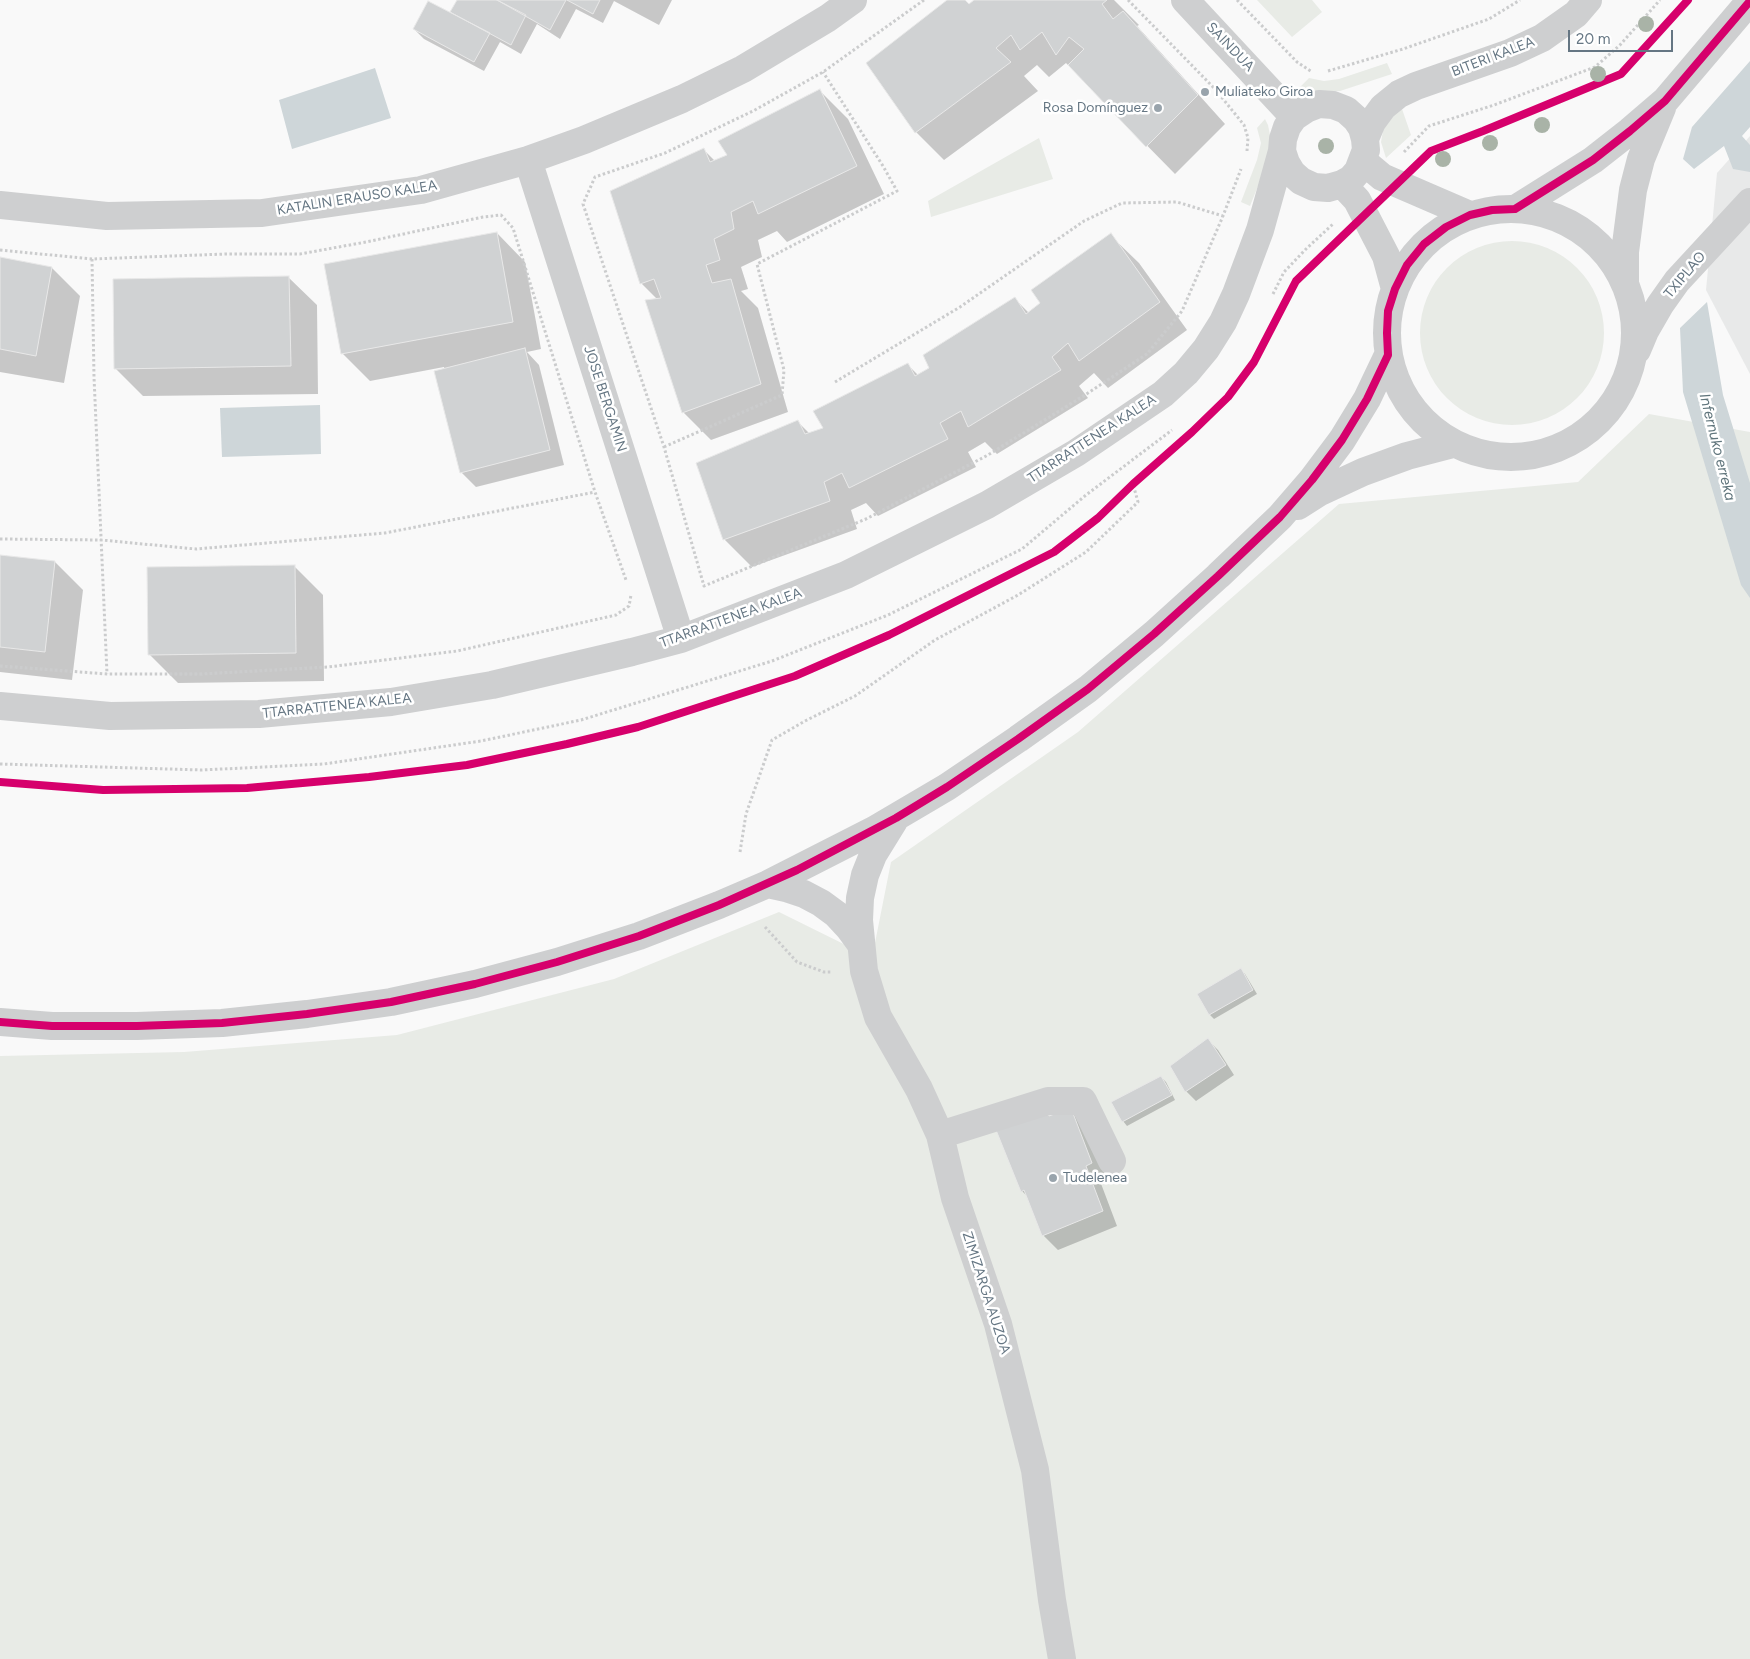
<!DOCTYPE html>
<meta charset="utf-8">
<style>
body{margin:0}
#map{position:relative;width:1750px;height:1659px;overflow:hidden;background:#f9f9f9;font-family:Figtree,sans-serif}
canvas{display:block}
.scale{position:absolute;left:1568px;top:30px;width:105px;height:22px;box-sizing:border-box;border:2px solid #657683;border-top:0;padding-left:6px;font-size:15px;line-height:18px;white-space:nowrap;color:#657683;-webkit-text-stroke:4px #fff;paint-order:stroke}
</style>
<div id="map">
<canvas width="1750" height="1659"></canvas>
<div class="scale">20 m</div>
</div>
<script>
const ctx = document.querySelector('canvas').getContext('2d');
ctx.lineJoin = 'round';
function paint(path, color) { ctx.fillStyle = color; ctx.fill(path, 'evenodd'); }
const shape = rows => new Path2D(rows.map(r => 'M' + r).join(''));
function trace(path, color, width, dash) { ctx.strokeStyle = color; ctx.lineWidth = width; ctx.lineCap = dash ? 'butt' : 'round'; ctx.setLineDash(dash || []); ctx.stroke(path); }
function drawText(font, color, halo, rows, align = 'center') {
  ctx.font = font + ' Figtree,sans-serif'; ctx.lineWidth = 5; ctx.setLineDash([]); ctx.textBaseline = 'middle'; ctx.strokeStyle = halo; ctx.fillStyle = color; for (const [text, x, y, turn = 0] of rows) {
    ctx.save(); ctx.translate(x, y); ctx.rotate((+turn || 0) * Math.PI / 180); ctx.textAlign = isNaN(turn) ? turn : align; if (halo) ctx.strokeText(text, 0, 0); ctx.fillText(text, 0, 0); ctx.restore();
  }
}
paint(shape([
 [1750,136,1750,374,1706,290,1717,173]
]), '#e8e9e9');
paint(shape([
 [1257,0,1312,0,1322,12,1292,37],
 [1387,63,1392,74,1340,91,1312,92,1299,88,1309,78,1324,81,1339,79],
 [1402,109,1411,135,1386,158,1381,142,1384,125,1393,115],
 [1265,119,1268,125,1271,140,1268,161,1250,206,1241,202,1257,160,1261,143,1257,128],
 [1039,138,1053,179,931,217,928,201],
 '1420 333a92 92 0 1 1 184 0a92 92 0 1 1-184 0Z',
 [1649,414,1750,432,1750,1659,0,1659,0,1056,184,1052,397,1035,614,979,779,912,872,958,891,862,1078,732,1339,504,1578,482]
]), '#e8ebe6');
paint(shape([
 [1750,61,1750,127,1742,136,1750,145,1750,172,1733,169,1724,146,1694,169,1683,159,1692,127],
 [375,68,391,118,292,149,279,100],
 [1707,302,1723,395,1750,483,1750,598,1741,585,1683,392,1680,328],
 [320,405,321,454,222,457,220,408]
]), '#ced6d9');
paint(shape([
 [458,0,672,0,659,25,614,1,603,23,576,9,560,39,537,24,521,54,500,42,484,71,424,39,414,29,451,14],
 [949,0,963,0,969,6,976,0,1114,0,1139,25,1137,26,1225,124,1175,174,1066,63,1049,77,1037,65,1024,76,1038,91,944,160,916,132],
 [820,91,848,119,884,194,787,242,777,231,758,240,762,257,741,267,748,289,741,291,758,308,788,412,711,440,683,412,657,299,641,283,704,150,715,161,729,156],
 [497,233,525,262,541,349,527,352,539,365,564,465,476,487,461,472,444,367,370,381,342,353],
 [1110,235,1139,263,1187,330,1108,388,1094,373,1079,386,1088,398,997,454,985,442,968,452,976,467,878,516,866,503,851,510,857,529,752,567,724,539,797,421,810,434,825,428,908,365,918,375,931,368,1015,299,1029,313,1042,303],
 [0,258,52,268,80,296,64,383,0,372],
 [288,277,317,305,318,394,143,396,115,368],
 [0,556,55,562,83,590,72,680,0,672],
 [295,567,323,595,324,681,178,683,149,654],
 [1241,970,1245,974,1257,994,1214,1019,1210,1015],
 [1208,1040,1218,1050,1234,1075,1196,1101,1186,1091,1172,1066],
 [1161,1077,1166,1082,1175,1100,1127,1126,1123,1121],
 [1070,1109,1085,1124,1106,1178,1100,1181,1117,1226,1058,1250,1043,1235,1028,1197,1022,1191,1045,1112,1050,1117]
]), '#0003');
const building = shape([
 [457,0,497,0,526,15,511,45,450,12,457,0],
 [497,0,566,0,550,30,497,0],
 [567,0,600,0,593,14,567,0],
 [947,0,965,0,969,4,974,0,1107,0,1102,4,1113,19,1123,11,1198,95,1146,147,1068,65,1084,49,1069,37,1056,55,1042,32,1020,50,1011,35,996,48,1011,62,915,133,866,63,947,0],
 [428,1,490,33,474,62,413,29,428,1],
 [820,89,857,166,758,214,753,201,731,212,734,229,714,239,720,260,706,265,712,283,731,279,761,384,682,413,645,300,661,298,654,279,640,284,610,191,704,148,710,162,727,155,718,141,820,89],
 [497,232,513,322,341,354,324,264,497,232],
 [1111,233,1160,302,1079,361,1068,343,1052,357,1061,370,968,427,961,411,940,423,948,439,849,488,842,473,824,482,830,501,723,540,696,463,798,420,805,434,823,428,813,411,908,363,915,376,929,368,923,355,1015,297,1026,314,1040,303,1031,290,1111,233],
 [0,257,52,267,36,356,0,349,0,257],
 [289,276,291,366,114,369,113,279,289,276],
 [525,348,550,450,460,473,434,371,525,348],
 [0,555,55,561,45,652,0,647,0,555],
 [295,565,296,653,148,655,147,567,295,565],
 [1241,968,1253,990,1209,1015,1197,994,1241,968],
 [1208,1038,1226,1065,1185,1092,1170,1066,1208,1038],
 [1161,1076,1172,1095,1122,1122,1111,1102,1161,1076],
 [1071,1108,1092,1163,1086,1166,1103,1211,1042,1236,1024,1190,1021,1192,996,1130,1046,1111,1049,1116,1071,1108]
]);
paint(building, '#d0d2d3');
trace(building, '#e8e8e8', 1);
trace(shape([
 [924,0,823,72,753,111,665,153,595,177,583,204,664,447,704,586,866,519,988,455,1082,397,1147,354,1182,311,1223,216,1241,169],
 [1128,0,1215,89,1244,125,1248,138,1247,151],
 [1237,0,1297,62,1312,72],
 [1328,71,1403,49,1489,19,1520,0],
 [1404,152,1429,126,1494,105,1595,67,1620,45,1660,0],
 [0,250,92,259,226,254,300,254,366,242,483,217,501,215,513,228,595,492,626,580],
 [92,259,94,377,107,674],
 [1273,294,1284,272,1306,249,1333,224],
 [835,382,960,307,1084,221,1122,203,1177,202,1223,216],
 [664,447,782,395,784,370,757,264,897,191,883,166,823,72],
 [0,539,101,540,196,549,385,533,595,492],
 [0,666,107,674,201,674,328,667,457,651,616,615,629,606,631,595],
 [0,764,202,770,324,764,481,741,581,720,772,661,888,615,1022,549,1086,495,1172,430],
 [740,852,746,814,772,740,805,721,855,696,935,640,1018,595,1086,552,1138,502,1133,484],
 [765,927,797,962,824,972,832,972]
]), '#cbcccd', 3, [2.5, 2.5]);
trace(shape([
 [1185,0,1294,117],
 [1365,139,1372,122,1383,107,1399,94,1416,86,1510,53,1542,38,1576,14,1588,0],
 [528,160,681,639],
 [1363,161,1382,177,1470,215],
 [1342,184,1357,200,1386,256,1395,289],
 [0,205,107,216,262,213,421,190,528,160,584,140,682,99,743,69,828,18,853,0],
 '1387 333a124 124 0 1 1 248 0a124 124 0 1 1-248 0Z',
 [1515,209,1593,160,1630,131,1665,101,1750,1],
 [1625,283,1625,252,1633,190,1641,159,1662,108],
 [1637,350,1645,331,1660,305,1677,281,1750,202],
 [1298,506,1320,492,1363,472,1407,456,1453,444],
 [0,706,110,716,259,714,391,702,492,685,632,652,681,639,846,575,987,505,1076,453,1163,394,1186,373,1206,349,1223,322,1236,294,1260,230,1282,151,1283,139,1287,127,1294,117,1306,109,1319,104,1333,105,1346,110,1356,119,1362,128,1365,139,1366,150,1358,171,1351,179,1342,184,1328,188,1314,187,1301,181,1292,173,1286,163,1282,151],
 [894,821,873,855,865,875,860,898,859,920,864,971,878,1017,919,1089,940,1135,955,1198,998,1324,1035,1470,1052,1600,1062,1659],
 [768,884,786,888,804,894,821,903,836,914,849,928,860,943],
 [0,1022,52,1026,137,1026,222,1023,307,1014,391,1002,475,984,557,962,639,936,719,905,768,884,874,830,947,787,1018,739,1088,689,1154,634,1218,576,1280,517,1312,480,1342,440,1367,399,1388,355],
 [940,1135,1048,1101,1083,1101,1112,1161]
]), '#cecfd0', 28);
trace(shape([
 [0,782,103,790,247,788,369,777,467,765,567,744,638,727,795,676,889,635,1054,552,1098,518,1133,484,1192,432,1228,397,1254,362,1296,281,1431,151,1483,131,1621,74,1688,0],
 [0,1022,52,1026,137,1026,222,1023,307,1014,391,1002,475,984,557,962,639,936,719,905,797,870,896,818,947,787,1018,739,1088,689,1154,634,1218,576,1280,517,1312,480,1342,440,1367,399,1388,355,1387,333,1388,311,1395,289,1407,265,1424,244,1446,227,1470,215,1492,210,1515,209,1593,160,1630,131,1665,101,1750,1]
]), '#d6006c', 8);
ctx.fillStyle = '#a9b3a7';
for (const [x, y] of [
 [1646,24],
 [1598,74],
 [1542,125],
 [1490,143],
 [1326,146],
 [1443,159]
]) { ctx.beginPath(); ctx.arc(x, y, 8, 0, 2 * Math.PI); ctx.fill(); }
for (const [x, y, r, color] of [
 [1205,92,5,"#99a4ac"],
 [1158,108,5,"#99a4ac"],
 [1053,1178,5,"#99a4ac"]
]) { const dot = new Path2D(); dot.arc(x, y, r, 0, 2 * Math.PI); ctx.fillStyle = color; ctx.fill(dot); trace(dot, '#fff', 2); }
drawText('14px', '#657683', '#fff', [
 ["SAINDUA",1230,47,46],
 ["BITERI KALEA",1493,57,-21],
 ["KATALIN ERAUSO KALEA",357,198,-9],
 ["TXIPLAO",1685,275,-50],
 ["JOSE BERGAMIN",605,399,72],
 ["TTARRATTENEA KALEA",1092,439,-33],
 ["TTARRATTENEA KALEA",731,618,-20],
 ["TTARRATTENEA KALEA",337,706,-6],
 ["ZIMIZARGA AUZOA",986,1293,72]
]);
drawText('14px', '#657683', '#fff', [
 ["Muliateko Giroa",1215,92],
 ["Rosa Domínguez",1148,108,"right"],
 ["Tudelenea",1063,1178]
], 'left');
drawText('italic 15px', '#60757c', '#fff', [
 ["Infernuko erreka",1717,447,76]
]);
</script>
